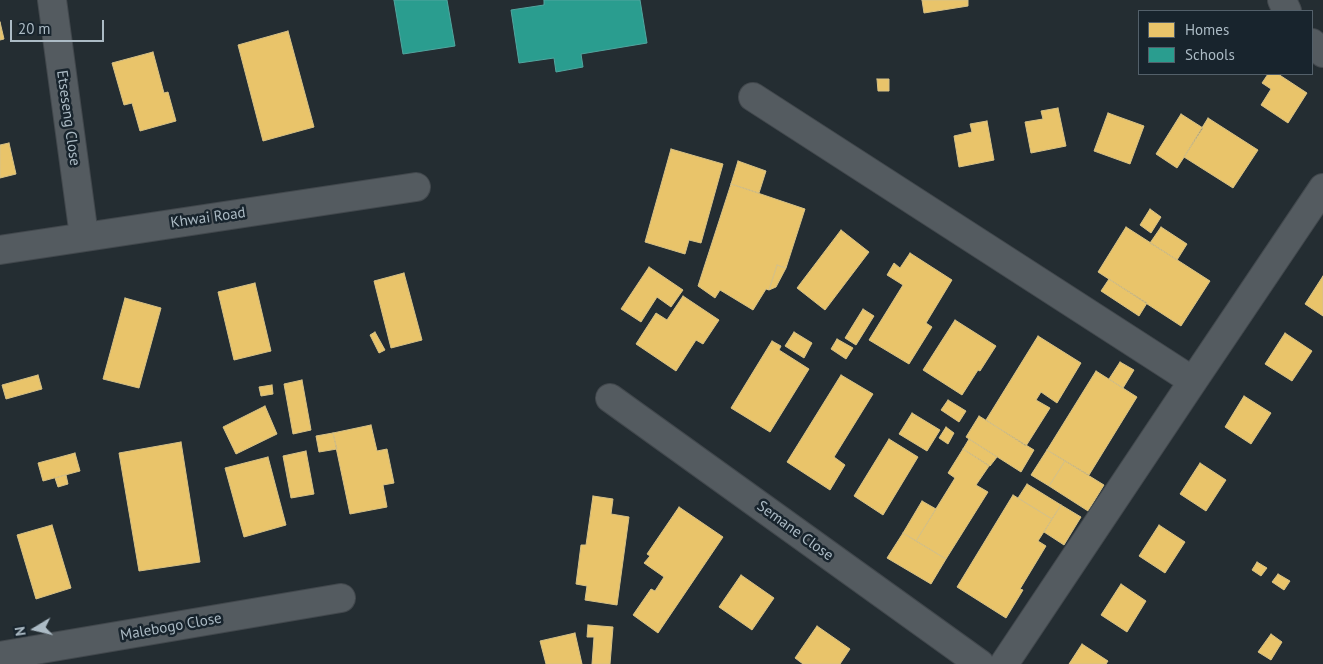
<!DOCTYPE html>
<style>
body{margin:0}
#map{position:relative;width:1323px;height:664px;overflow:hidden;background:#242d32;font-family:"PT Sans",sans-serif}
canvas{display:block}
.legend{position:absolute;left:1138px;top:10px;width:175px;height:65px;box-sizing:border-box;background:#18242d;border:1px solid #53606a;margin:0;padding:6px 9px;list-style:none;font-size:15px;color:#acbbc5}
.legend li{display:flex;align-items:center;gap:10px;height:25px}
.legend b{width:25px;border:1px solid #53606a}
.north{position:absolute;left:10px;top:604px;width:50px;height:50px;-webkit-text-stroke:4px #18242d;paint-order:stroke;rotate:261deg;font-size:14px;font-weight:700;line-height:20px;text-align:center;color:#acbbc5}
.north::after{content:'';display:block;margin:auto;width:18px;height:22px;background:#acbbc5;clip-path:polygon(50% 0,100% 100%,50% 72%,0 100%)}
.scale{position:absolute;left:10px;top:20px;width:94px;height:22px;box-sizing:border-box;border:2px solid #acbbc5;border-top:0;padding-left:6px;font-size:15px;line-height:18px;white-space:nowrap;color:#acbbc5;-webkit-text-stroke:4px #18242d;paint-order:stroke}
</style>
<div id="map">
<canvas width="1323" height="664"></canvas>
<ul class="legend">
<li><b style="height:14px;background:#e9c46a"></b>Homes</li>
<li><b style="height:14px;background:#2a9d8f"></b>Schools</li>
</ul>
<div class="north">N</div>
<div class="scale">20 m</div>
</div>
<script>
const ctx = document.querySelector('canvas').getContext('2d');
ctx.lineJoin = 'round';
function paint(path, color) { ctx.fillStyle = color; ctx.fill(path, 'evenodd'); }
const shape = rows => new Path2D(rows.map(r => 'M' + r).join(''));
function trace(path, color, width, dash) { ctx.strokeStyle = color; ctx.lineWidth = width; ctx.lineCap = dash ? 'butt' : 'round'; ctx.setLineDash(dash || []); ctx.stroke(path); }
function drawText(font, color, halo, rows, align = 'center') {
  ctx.font = font + ' "PT Sans",sans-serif'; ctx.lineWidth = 5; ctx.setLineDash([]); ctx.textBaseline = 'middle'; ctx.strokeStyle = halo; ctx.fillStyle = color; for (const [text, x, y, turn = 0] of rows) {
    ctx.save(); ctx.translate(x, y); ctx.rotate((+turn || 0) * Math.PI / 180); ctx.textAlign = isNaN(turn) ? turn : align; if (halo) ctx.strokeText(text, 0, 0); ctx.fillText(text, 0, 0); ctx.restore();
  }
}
const homes = shape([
 [922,0,968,0,968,6,924,13,922,0],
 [0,22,4,39,0,40,0,22],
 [288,31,314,127,263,141,238,45,288,31],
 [153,52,164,93,168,92,176,121,140,131,132,103,124,105,112,63,153,52],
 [1268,74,1278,74,1307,93,1288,123,1261,105,1271,89,1262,83,1268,74],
 [877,79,889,79,889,91,878,91,877,79],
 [1058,108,1066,146,1031,153,1025,122,1043,119,1041,111,1058,108],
 [1108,113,1144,126,1130,164,1094,151,1108,113],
 [1181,114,1203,128,1177,168,1156,154,1181,114],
 [1208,118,1258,150,1233,188,1184,157,1208,118],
 [987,121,994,160,959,167,954,136,972,132,970,124,987,121],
 [9,143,16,174,0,178,0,145,9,143],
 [671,149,723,164,701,243,689,240,685,254,645,242,671,149],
 [738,161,766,171,759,193,731,184,738,161],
 [731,184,805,209,786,268,777,265,769,290,766,289,753,310,720,290,715,298,698,286,731,184],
 [1150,209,1161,217,1151,233,1140,225,1150,209],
 [1126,227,1210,281,1181,326,1098,272,1126,227],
 [1161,227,1187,244,1177,260,1150,243,1161,227],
 [841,230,869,252,825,310,797,288,841,230],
 [910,253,952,280,926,323,932,327,909,364,869,340,903,285,887,275,894,263,900,268,910,253],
 [777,265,786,268,776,287,769,290,777,265],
 [649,267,683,290,671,307,657,297,641,322,621,309,649,267],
 [404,273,422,340,391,348,374,281,404,273],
 [1323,276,1323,316,1305,304,1323,276],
 [1109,279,1147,303,1139,316,1101,291,1109,279],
 [255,283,271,351,234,360,218,292,255,283],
 [683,296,719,320,703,344,696,340,676,371,636,344,656,313,667,320,683,296],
 [125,298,161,308,139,388,103,379,125,298],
 [863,309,874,316,856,345,845,338,863,309],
 [955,320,996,346,980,371,978,370,962,395,923,370,955,320],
 [375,332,385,350,379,353,370,335,375,332],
 [794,332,812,343,804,358,785,346,794,332],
 [1285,333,1312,351,1292,381,1265,364,1285,333],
 [1038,336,1081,363,1057,403,1041,392,1036,400,1050,408,1026,446,986,420,1038,336],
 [837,339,853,348,846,359,831,349,837,339],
 [772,341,781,346,779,350,809,369,770,432,731,408,772,341],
 [1120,362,1134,370,1123,388,1109,379,1120,362],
 [1096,371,1137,397,1089,475,1047,450,1096,371],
 [38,375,42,389,6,399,2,385,38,375],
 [841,375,873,394,834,457,845,465,830,490,787,462,841,375],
 [302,380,311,430,293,434,284,384,302,380],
 [272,385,273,394,261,396,259,387,272,385],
 [1244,396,1271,413,1251,444,1225,427,1244,396],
 [948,400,966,411,959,422,941,410,948,400],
 [265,406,277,434,236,454,223,427,265,406],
 [912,413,940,430,927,451,899,434,912,413],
 [979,416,1034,450,1021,472,966,437,979,416],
 [371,425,377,451,387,449,394,483,383,485,387,507,350,514,333,433,371,425],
 [946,427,954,433,948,444,939,438,946,427],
 [333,433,337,449,319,452,316,436,333,433],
 [889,439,918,457,883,515,854,496,889,439],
 [969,439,997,457,990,466,963,449,969,439],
 [181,442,200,562,139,571,119,453,181,442],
 [963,449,989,466,976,485,988,492,946,559,916,541,955,478,948,473,963,449],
 [1047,450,1065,461,1049,486,1031,475,1047,450],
 [306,451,314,494,291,498,283,456,306,451],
 [75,453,80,471,43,481,38,463,75,453],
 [268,457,286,525,244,537,225,468,268,457],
 [1065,461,1104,485,1088,511,1049,486,1065,461],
 [1200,463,1226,480,1206,511,1180,494,1200,463],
 [66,475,68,484,58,487,55,478,66,475],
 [1027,484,1061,505,1052,519,1018,498,1027,484],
 [1013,495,1052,519,1038,541,1046,546,1020,589,1023,590,1006,618,957,587,1013,495],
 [593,496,613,499,611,514,629,517,617,605,585,600,587,586,576,584,581,545,586,545,593,496],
 [922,501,936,509,916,541,903,533,922,501],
 [1061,505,1081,517,1064,545,1044,532,1061,505],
 [679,507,723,537,658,633,633,615,651,589,655,591,664,577,644,563,650,556,647,554,679,507],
 [52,525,71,588,36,599,17,535,52,525],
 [1159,525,1185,542,1165,573,1139,556,1159,525],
 [903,533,946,559,931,584,887,558,903,533],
 [1257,562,1267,568,1261,576,1252,570,1257,562],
 [1278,574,1290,581,1284,590,1272,582,1278,574],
 [741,575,774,598,752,630,719,607,741,575],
 [1121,584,1146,601,1127,632,1101,615,1121,584],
 [588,625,613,627,610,664,592,664,594,637,587,637,588,625],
 [817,626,850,649,840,664,803,664,795,658,817,626],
 [575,633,582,664,546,664,540,641,575,633],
 [1271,634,1282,642,1271,660,1258,652,1271,634],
 [1082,644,1108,661,1106,664,1069,664,1082,644]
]);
paint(homes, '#e9c46a');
trace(homes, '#d7c185', 1);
const schools = shape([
 [394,0,447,0,455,46,403,54,394,0],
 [544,0,640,0,647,43,581,54,583,67,556,72,554,58,519,63,511,10,544,5,544,0]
]);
paint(schools, '#2a9d8f');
trace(schools, '#51a69f', 1);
const minor = shape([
 [52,0,84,236],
 [1282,0,1287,11],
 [1312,43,1323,53],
 [753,97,1193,381],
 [0,250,416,187],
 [610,398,980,664],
 [0,656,341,598],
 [1004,664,1193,381,1323,188]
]);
trace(minor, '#42484d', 30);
trace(minor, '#545b60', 28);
drawText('15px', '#acbbc5', '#18242d', [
 ["Etseseng Close",68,118,82],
 ["Khwai Road",208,218,-8],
 ["Semane Close",795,531,36],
 ["Malebogo Close",171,627,-10]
]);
</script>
